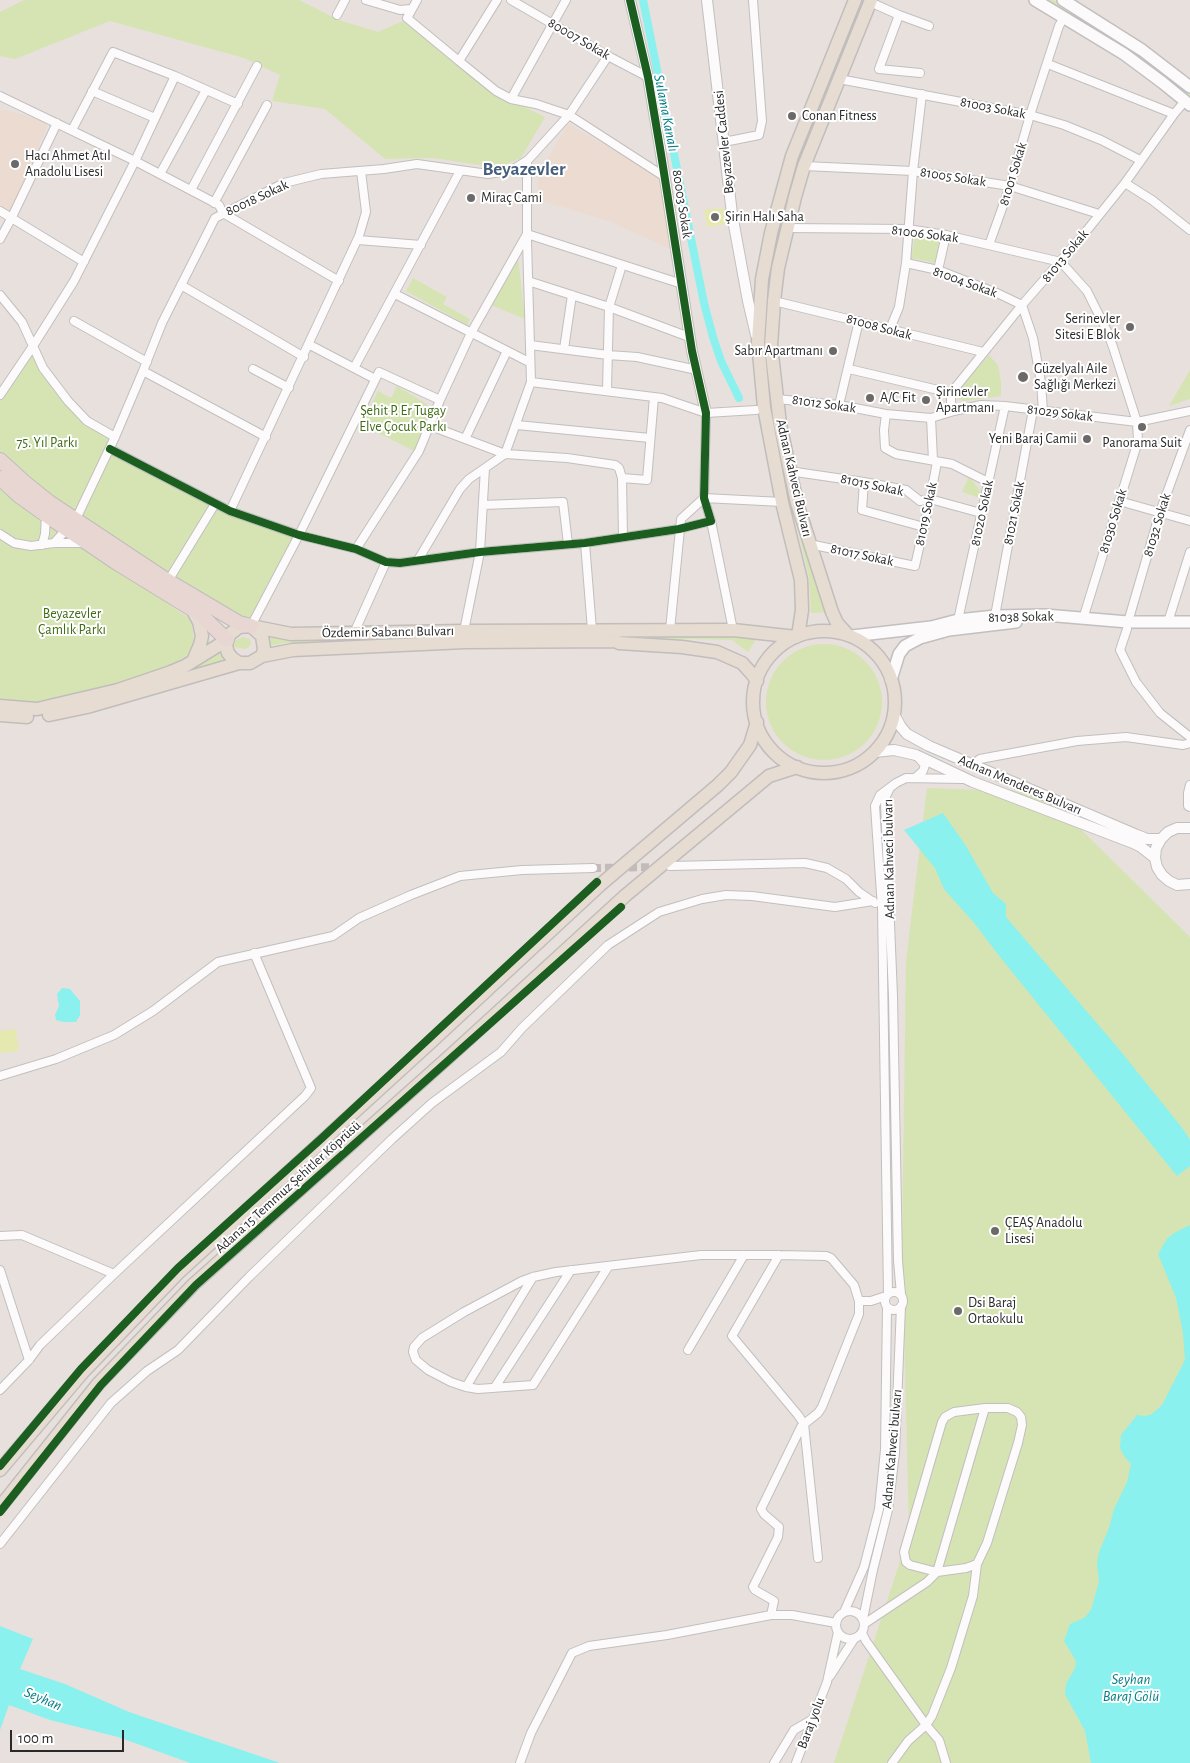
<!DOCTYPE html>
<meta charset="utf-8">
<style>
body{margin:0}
#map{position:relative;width:1190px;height:1763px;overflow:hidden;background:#e8e0dd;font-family:"Alegreya Sans",sans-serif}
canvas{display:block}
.scale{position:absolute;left:10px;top:1730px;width:114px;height:22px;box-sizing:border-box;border:2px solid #292929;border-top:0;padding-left:6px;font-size:15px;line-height:18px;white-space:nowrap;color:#292929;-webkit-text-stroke:4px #fff;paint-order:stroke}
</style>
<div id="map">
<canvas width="1190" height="1763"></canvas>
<div class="scale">100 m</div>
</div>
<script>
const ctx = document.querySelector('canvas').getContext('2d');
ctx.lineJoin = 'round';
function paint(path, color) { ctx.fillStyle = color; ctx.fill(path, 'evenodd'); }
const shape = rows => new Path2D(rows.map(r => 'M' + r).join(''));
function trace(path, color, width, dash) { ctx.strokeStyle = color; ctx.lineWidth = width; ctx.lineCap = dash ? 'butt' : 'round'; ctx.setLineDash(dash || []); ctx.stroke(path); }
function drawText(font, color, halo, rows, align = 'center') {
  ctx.font = font + ' "Alegreya Sans",sans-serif'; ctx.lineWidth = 4; ctx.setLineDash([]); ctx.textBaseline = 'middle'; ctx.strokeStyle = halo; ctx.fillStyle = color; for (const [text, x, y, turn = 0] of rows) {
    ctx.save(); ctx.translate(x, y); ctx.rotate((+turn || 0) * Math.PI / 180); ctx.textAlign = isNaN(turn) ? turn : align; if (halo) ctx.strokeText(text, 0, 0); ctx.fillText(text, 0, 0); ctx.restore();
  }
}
paint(shape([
 [5,110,49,122,10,213,0,207,0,111],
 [568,124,658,176,674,243,674,251,612,222,536,199,540,171]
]), '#ecdbd0');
paint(shape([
 [24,0,299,0,339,20,378,32,403,21,491,90,545,117,521,158,504,165,492,167,433,158,385,159,325,109,272,101,280,75,244,58,110,21,15,59,0,56,0,12],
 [861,0,866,0,787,206,772,390,829,612,811,613,809,578,773,425,764,341,765,301,770,264,782,204,797,158],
 [1046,0,1053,0,1122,43,1156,66,1190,93,1190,98,1153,69,1120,46],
 [915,236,940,241,935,263,911,258],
 [515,258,518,258,525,319,489,304],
 [413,278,447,297,443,304,470,319,467,325,406,291],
 [33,346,43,368,87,421,115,437,110,448,215,504,299,535,251,626,76,519,0,456,0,395],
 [989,355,998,365,1001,381,1001,396,964,401,956,398,961,387],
 [1190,370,1190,399,1169,406],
 [397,386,427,404,427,429,425,435,414,451,361,424,378,391,391,398],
 [969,476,981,492,979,498,962,492],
 [0,485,34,513,189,618,193,630,194,643,187,655,172,665,119,683,34,702,0,699],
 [735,634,757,638,748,652,732,640,692,639,285,643,268,646,266,637,285,639],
 [243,637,250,639,251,642,250,646,245,649,234,647,232,644,234,641],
 '766 702a58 58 0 1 1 116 0a58 58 0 1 1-116 0Z',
 [218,650,225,662,83,704,38,713],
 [927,788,1043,792,1190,937,1190,1763,834,1763,909,1534,902,1244,906,961]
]), '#d6e4b3');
paint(shape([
 [723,208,726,224,707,227,704,210],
 [16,1029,19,1051,0,1053,0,1031]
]), '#e5e9b0');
paint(shape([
 [943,813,966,846,993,893,1006,904,1006,917,1118,1048,1183,1129,1190,1140,1190,1166,1177,1176,1000,957,975,924,944,889,935,868,904,830],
 [62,988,70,989,80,1001,80,1015,76,1022,63,1022,56,1020,55,1015,59,1006,57,994],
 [1190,1225,1190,1763,1091,1763,1085,1731,1065,1694,1066,1684,1075,1668,1076,1661,1064,1641,1070,1624,1084,1618,1091,1610,1099,1581,1097,1564,1099,1552,1109,1528,1114,1509,1127,1482,1131,1464,1124,1456,1120,1448,1121,1435,1137,1415,1145,1416,1152,1414,1162,1405,1185,1360,1183,1333,1176,1298,1158,1254,1166,1240,1174,1233],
 [0,1626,33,1639,20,1669,65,1684,129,1712,280,1763,190,1763,118,1737,50,1720,9,1705,0,1730]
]), '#8af1ee');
trace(shape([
 [643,0,704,303,713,337,721,361,739,398]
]), '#8af1ee', 8);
trace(shape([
 [593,868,659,867]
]), '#c2bbb9', 8, [8, 4]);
const minor = shape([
 [366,0,400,10,411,9],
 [417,0,407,18,459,61],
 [497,0,459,61,496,91,511,99,536,104,569,115,665,177],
 [511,0,608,56,648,77],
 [870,2,899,15,929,26],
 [337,15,345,0],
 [899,15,879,69,920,73],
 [1048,64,1174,114],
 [839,79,1030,115,1064,125,1101,140,1140,160],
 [92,91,155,118],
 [0,96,135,161,219,205,223,213,339,281],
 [511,99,566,0],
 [72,130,113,52,175,76,238,104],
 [724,142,759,135,762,121,753,0],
 [804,166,913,171,1010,186,1099,214],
 [160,174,206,90],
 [1125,183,1152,200,1190,230],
 [191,190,257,66],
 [214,203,267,105],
 [0,211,84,262],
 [786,228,908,229,946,235,1061,262,1087,291,1107,331,1113,347,1137,422,1138,441,1083,619],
 [0,239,11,219,57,123],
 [358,240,421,245],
 [989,245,1010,186,1030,115,1059,26,1064,17],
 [906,263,938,270,999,294,1022,305,1033,338,1041,382,1043,411],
 [938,270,946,235],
 [528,281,609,307,689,337],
 [181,285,304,357],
 [395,294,529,362],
 [0,295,22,322,43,368,68,401,87,421,115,437],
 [774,301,983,352],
 [74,321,147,362],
 [890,329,899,307,906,263,913,171,922,94],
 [310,345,375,379],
 [530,345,608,355,637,357,697,370],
 [564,349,572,295],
 [354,368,460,171],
 [253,369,289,388],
 [849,369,951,393],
 [143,371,266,437],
 [531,382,662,398,706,413,756,410],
 [607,390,609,307,622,265],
 [0,395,33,346,74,281,135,161,175,76],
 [777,399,839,405,886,414,931,418,954,411,981,405,1005,406,1137,422,1190,411],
 [839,405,859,321],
 [954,411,951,403,951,393,1022,305,1084,234,1125,183,1174,114,1185,101],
 [886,414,884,430,885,448,896,454,952,464,988,482],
 [931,418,933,460],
 [428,425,505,454,567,458,615,465,619,468,622,478,623,537],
 [517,425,650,438],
 [465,439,507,351],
 [110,449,230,511,299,535,356,549,386,562,400,563,480,552,585,543,679,529,711,521,704,498,706,413],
 [789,471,864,482,906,490,920,501,930,499,981,513],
 [622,478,647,480,654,397],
 [864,482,862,510,924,527],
 [1119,501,1190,521],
 [483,505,563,502,568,544],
 [230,511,359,236,366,212,361,171],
 [711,521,733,630],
 [0,534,14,543,31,546,54,543,85,543],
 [54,543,76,519,115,437,143,371,162,323,215,218,284,183,321,174,384,169,417,164,488,174,512,170,528,160,569,115,608,56],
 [585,543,592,630],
 [809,544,915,566,930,499,937,462],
 [42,545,45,534,46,515],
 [356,549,419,451,440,400,471,333,527,234,682,284],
 [418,560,460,489,469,479,485,468],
 [168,581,215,504],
 [995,616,1033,410],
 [958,620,1005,406],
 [1128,622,1160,512,1190,430],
 [1168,622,1190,552],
 [251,626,299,535,379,372,440,400],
 [1127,629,1120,650,1136,682,1160,713,1190,737],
 [670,630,681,519,704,498,782,502],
 [464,631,480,552,485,468,505,454,531,382,527,240,527,161],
 [354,633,386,562],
 [971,765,980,759,1077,741,1126,737,1183,745,1190,743],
 [916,777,923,771,925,765,917,756],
 [1190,785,1188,793,1188,806,1190,807],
 [890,788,886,796,885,803,893,996,898,1261,901,1294],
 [670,866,805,863,827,868,846,879,859,892,875,903],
 [0,1076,56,1059,114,1035,153,1011,218,962,333,936,359,918,411,895,460,876,522,870,593,868],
 [0,1236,22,1235,114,1274],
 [608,1267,533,1385,478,1389,466,1387,451,1382,428,1370,416,1360,413,1352,414,1347,422,1338,464,1312,522,1281,533,1277,556,1272,701,1255,779,1255,826,1256,831,1258,854,1285,859,1301,859,1314,822,1407,818,1413,804,1424,818,1558],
 [0,1270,29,1360],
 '885 1301a9 9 0 1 1 18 0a9 9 0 1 1-18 0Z',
 [888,1294,882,908,875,806,880,795,896,783,906,778,962,779],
 [859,1301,871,1301,886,1296],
 [688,1350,744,1255],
 [466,1387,533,1277],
 [495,1387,571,1270],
 [0,1390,29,1360,40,1345,114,1274,305,1096,311,1088,254,953],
 [0,1544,111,1403,147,1371,178,1350,249,1277,392,1139,432,1103,501,1052,522,1028,608,945,659,912,702,899,726,895,752,896,835,907,873,901],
 '836 1625a14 14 0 1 1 28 0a14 14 0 1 1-28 0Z',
 [844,1612,864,1567,879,1509,885,1450,887,1307],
 [771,1615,774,1601,755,1590,753,1587,778,1537,779,1527,764,1514,761,1509,801,1427,804,1424,798,1415,732,1336,779,1255],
 [863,1619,873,1570,888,1510,895,1453,901,1306],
 [864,1624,927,1582,937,1572,985,1408,954,1412,945,1417,942,1422,904,1552,906,1562,910,1565,937,1572,966,1568,977,1564],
 [862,1633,866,1641,926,1725,939,1740,946,1763],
 [830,1676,854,1639],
 [520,1763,531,1733,572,1653,589,1646,667,1635,771,1615,792,1615,836,1623],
 [774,1763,794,1730,813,1719],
 [796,1763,827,1682,838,1632],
 [892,1763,908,1741,926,1725,932,1716,951,1668,973,1596,977,1564,987,1543,1018,1443,1022,1425,1021,1417,1017,1412,1008,1408,985,1408]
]);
const tertiary = shape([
 [630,0,648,77,661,154,692,351,706,413],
 [707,0,732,214,748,301,756,335],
 [895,710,895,716,901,727,907,734,929,746,1137,835,1147,839,1161,839],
 [875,752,894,750,916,755,973,782,1133,843,1141,847,1155,858],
 [1190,828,1177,828,1168,832,1161,839,1156,848,1155,858,1157,867,1162,875,1169,881,1177,885,1190,884]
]);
const secondary = shape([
 [1035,0,1124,54,1163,83,1190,105],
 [1063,0,1142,50,1190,87],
 [852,636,931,627,958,620,995,616,1045,615,1128,622,1190,622],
 [891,680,899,654,905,646,920,638,949,630,1016,622]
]);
const primary = shape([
 [192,609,199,622,202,636,200,645,193,661],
 [253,628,262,636,264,649,262,656],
 '753 702a71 71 0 1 1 142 0a71 71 0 1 1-142 0Z',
 [847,634,837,623,832,612,797,503,780,424,771,346,774,301,778,268,795,197,804,166,871,0],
 [798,636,802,610,801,580,782,502,764,407,758,342,762,279,771,233,792,156,855,0],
 [227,640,226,646,228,653,232,658,239,663],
 [0,706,37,709,118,690,171,672,185,666,227,640,230,634,239,627,251,626,291,634,464,631,733,630,796,637],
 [0,715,27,717],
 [49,715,87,707,239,663,250,663,262,656,293,650,465,642,616,641,619,643,682,647,717,652,742,663,752,674,757,681],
 [0,1470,83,1372,178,1273,432,1041,600,885,718,785,731,772,750,745,757,722],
 [0,1507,98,1384,194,1284,451,1055,626,895,769,776,797,767]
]);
const motorway = shape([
 [0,460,24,482,49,502,168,581,239,623,251,626],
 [0,478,18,495,46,515,117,563,200,614,227,640]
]);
trace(minor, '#c1bfbf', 10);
trace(tertiary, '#c1bfbf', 12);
trace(secondary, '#c1bfbf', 14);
trace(primary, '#c0bdbc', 15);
trace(motorway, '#c0bdbc', 16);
trace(minor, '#fcfafa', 8);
trace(tertiary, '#fcfafa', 10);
trace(secondary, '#fcfafa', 11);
trace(primary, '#e7dcd1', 12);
trace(motorway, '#e8d6d2', 14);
trace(shape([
 [110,449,230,511,299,535,356,549,386,562,400,563,480,552,585,543,679,529,711,521,704,498,706,413,692,351,661,154,648,77,630,0],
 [0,1466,81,1369,178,1268,322,1138,597,882],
 [0,1512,101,1385,196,1285,621,907]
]), '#1b5e20', 8);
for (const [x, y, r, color] of [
 [792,116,5,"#6c6968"],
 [15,164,5,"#6c6968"],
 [471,198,5,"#6c6968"],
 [715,217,5,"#6c6968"],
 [1130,327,5,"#6c6968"],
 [833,351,5,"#6c6968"],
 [1023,377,6,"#6c6968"],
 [870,398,5,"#6c6968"],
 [926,400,5,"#6c6968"],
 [1142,427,5,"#6c6968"],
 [1087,439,5,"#6c6968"],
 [995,1231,5,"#6c6968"],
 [958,1311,5,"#6c6968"]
]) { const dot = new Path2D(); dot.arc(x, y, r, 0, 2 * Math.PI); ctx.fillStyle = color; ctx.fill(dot); trace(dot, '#fff', 2); }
drawText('14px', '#292929', '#fff', [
 ["80007 Sokak",579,39,30],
 ["81003 Sokak",993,108,11],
 ["Beyazevler Caddesi",724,142,-96],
 ["81001 Sokak",1013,174,-73],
 ["81005 Sokak",953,177,9],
 ["80018 Sokak",257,198,-25],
 ["80003 Sokak",682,204,81],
 ["81006 Sokak",925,234,7],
 ["81013 Sokak",1065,256,-50],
 ["81004 Sokak",965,282,20],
 ["81008 Sokak",879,327,15],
 ["81012 Sokak",824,404,8],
 ["81029 Sokak",1060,413,7],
 ["Adnan Kahveci Bulvarı",794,478,77],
 ["81015 Sokak",872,485,12],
 ["81020 Sokak",982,513,-78],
 ["81021 Sokak",1014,513,-79],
 ["81019 Sokak",926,514,-78],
 ["81030 Sokak",1113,521,-73],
 ["81032 Sokak",1157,525,-73],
 ["81017 Sokak",862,555,12],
 ["81038 Sokak",1021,617,-1],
 ["Özdemir Sabancı Bulvarı",388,632,-1],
 ["Adnan Menderes Bulvarı",1020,785,23],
 ["Adnan Kahveci bulvarı",889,859,-91],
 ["Adana 15 Temmuz Şehitler Köprüsü",288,1187,-42],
 ["Adnan Kahveci bulvarı",892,1449,-85],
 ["Baraj yolu",811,1723,-69]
]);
drawText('14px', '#292929', '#fff', [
 ["Conan Fitness",802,116],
 ["Hacı Ahmet Atıl",25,156],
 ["Anadolu Lisesi",25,172],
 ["Miraç Cami",481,198],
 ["Şirin Halı Saha",725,217],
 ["Serinevler",1120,319,"right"],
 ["Sitesi E Blok",1120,335,"right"],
 ["Sabır Apartmanı",823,351,"right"],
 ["Güzelyalı Aile",1034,369],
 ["Sağlığı Merkezi",1034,385],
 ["Şirinevler",936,392],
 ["Apartmanı",936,408],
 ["A/C Fit",880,398],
 ["Yeni Baraj Camii",1077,439,"right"],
 ["Panorama Suit",1142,443,"center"],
 ["ÇEAŞ Anadolu",1005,1223],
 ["Lisesi",1005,1239],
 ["Dsi Baraj",968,1303],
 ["Ortaokulu",968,1319]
], 'left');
drawText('14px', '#3f6b14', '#fff', [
 ["Şehit P. Er Tugay",403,411],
 ["Elve Çocuk Parkı",403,427],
 ["75. Yıl Parkı",47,443],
 ["Beyazevler",72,614],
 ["Çamlık Parkı",72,630]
]);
drawText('italic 15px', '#057f86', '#fff', [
 ["Sulama Kanalı",666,113,79],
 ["Seyhan",1131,1679],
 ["Baraj Gölü",1131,1696],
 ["Seyhan",43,1699,23]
]);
drawText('bold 19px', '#465f7d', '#fff', [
 ["Beyazevler",524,169]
]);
</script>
